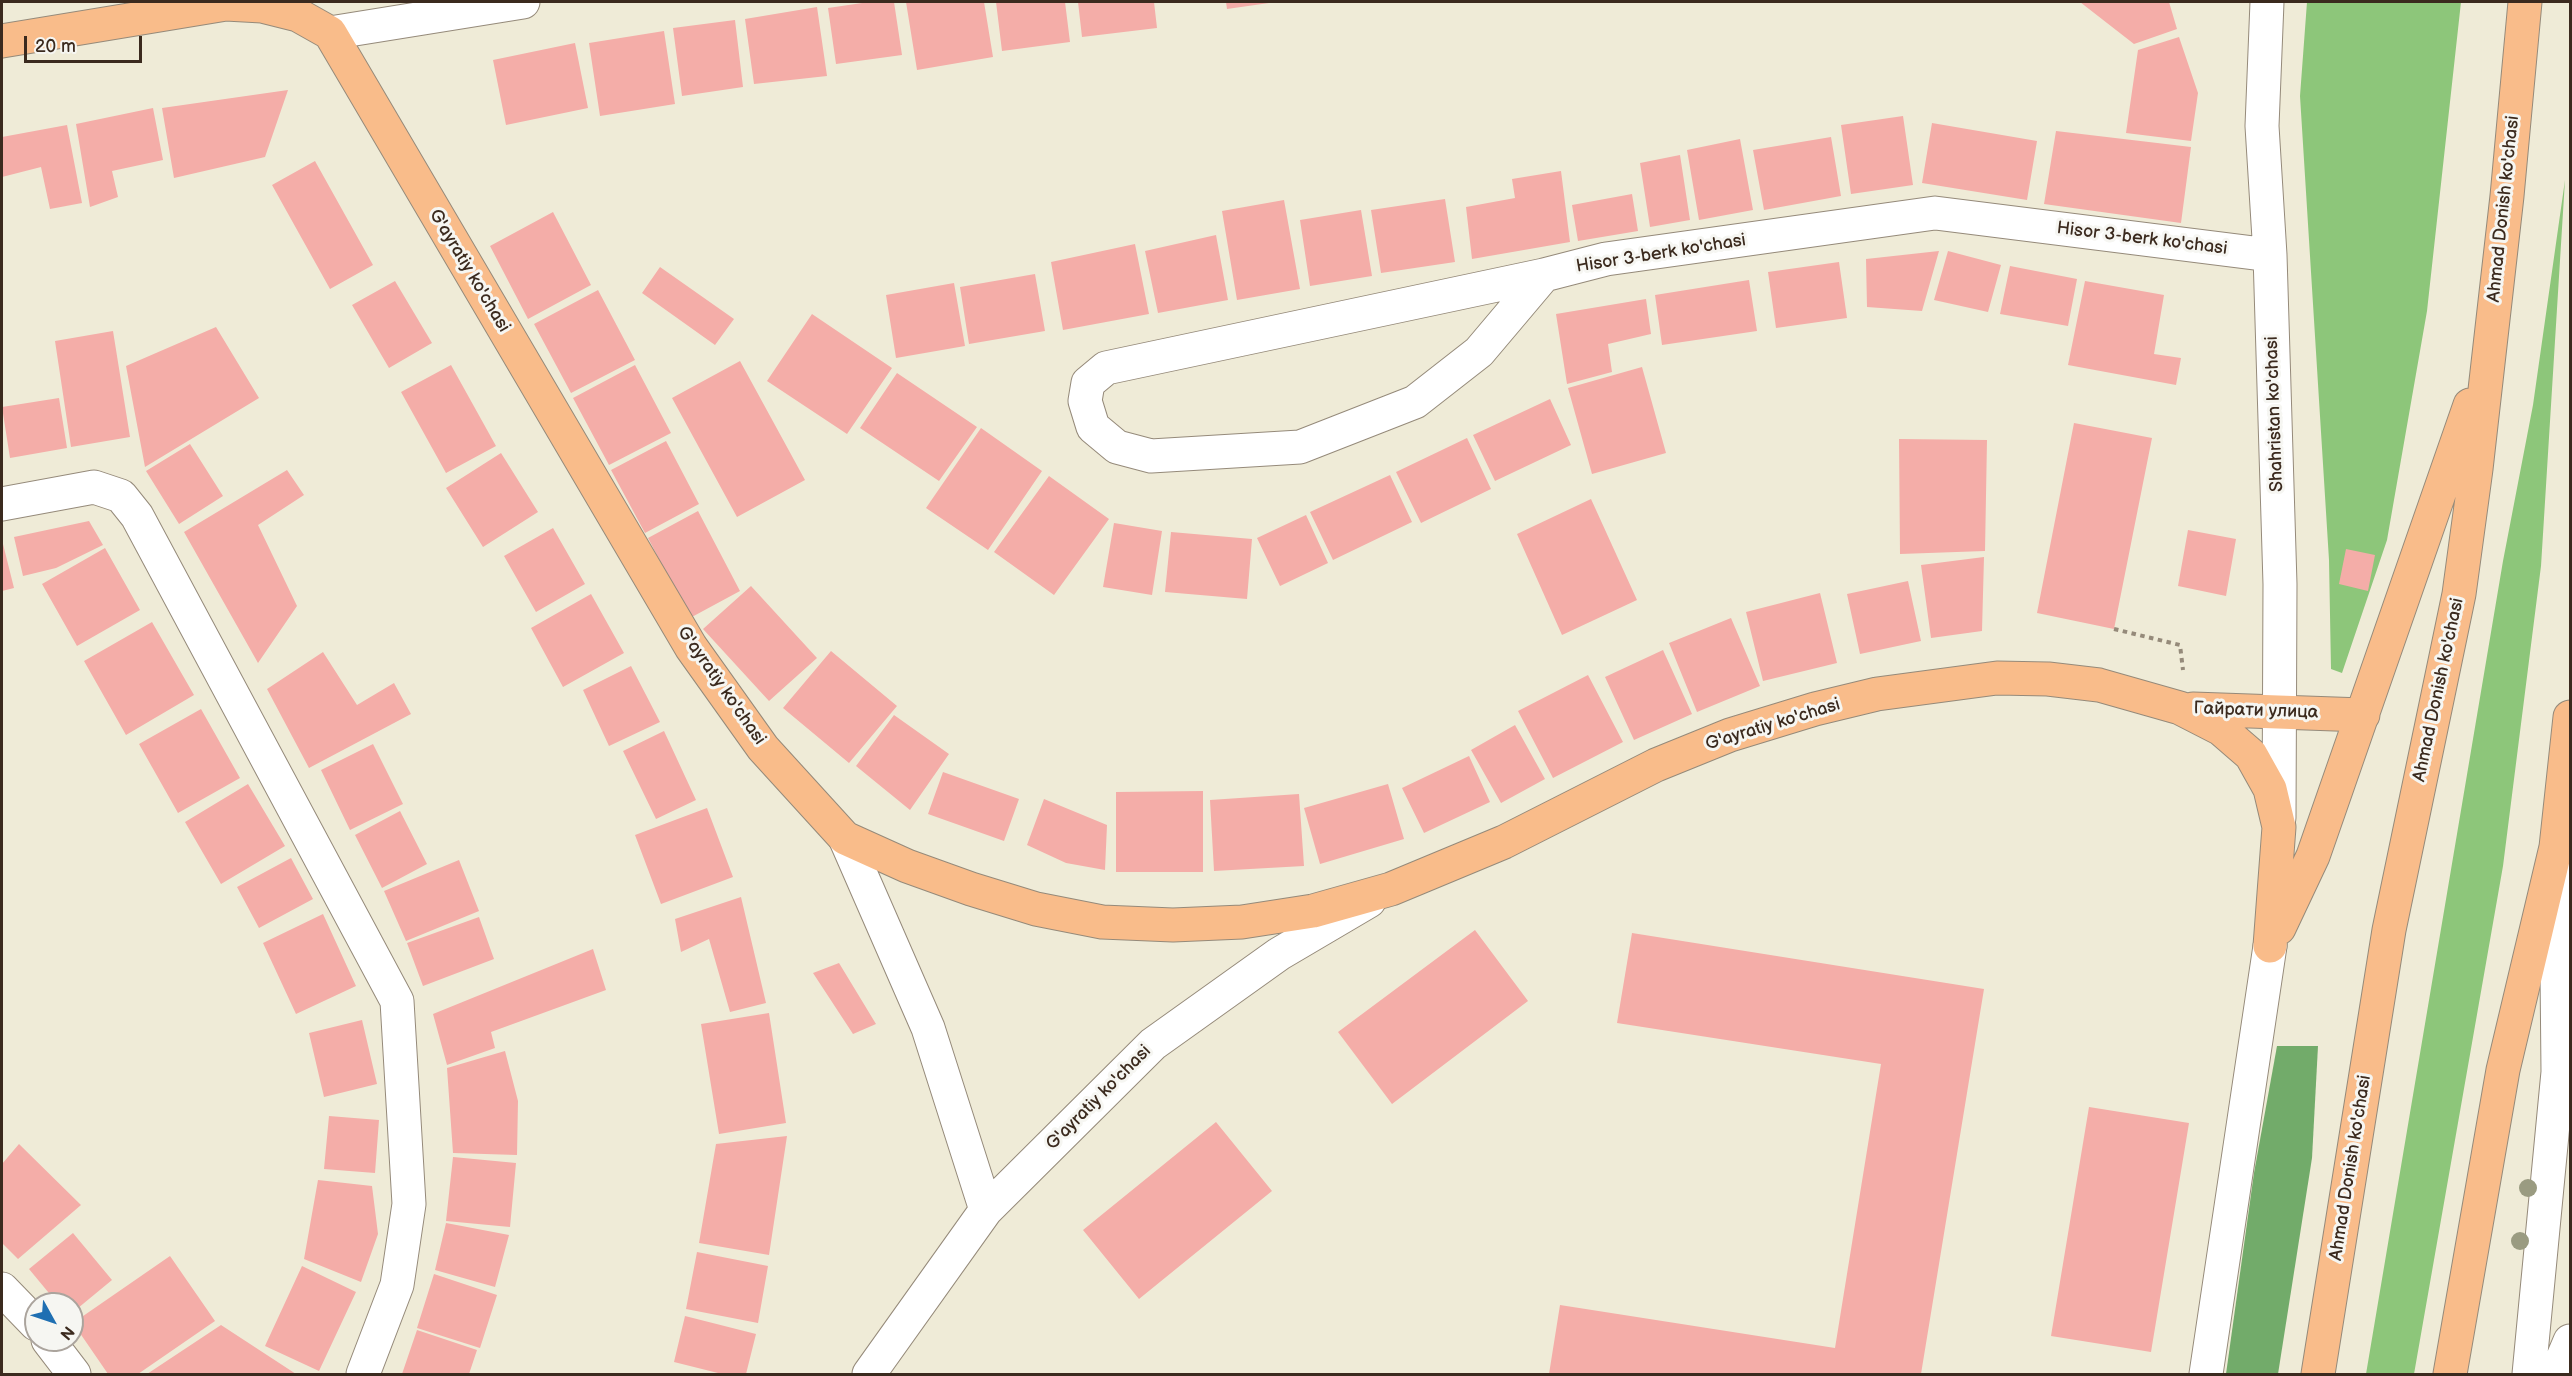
<!DOCTYPE html>
<meta charset="utf-8">
<style>
body{margin:0}
#map{position:relative;width:2572px;height:1376px;overflow:hidden;background:#efebd7;font-family:"Balsamiq Sans",sans-serif}
canvas{display:block}
.frame{position:absolute;inset:0;border:3px solid #3b2a1e;pointer-events:none}
.north{position:absolute;left:24px;top:1292px;width:60px;height:60px;box-sizing:border-box;background:#f6f6f2;border:2px solid #aba49d;border-radius:50%;rotate:130deg;font-size:16px;font-weight:700;line-height:24px;text-align:center;color:#3b2a1e}
.north::after{content:'';display:block;margin:auto;width:21px;height:27px;background:#1f6fb2;clip-path:polygon(50% 0,100% 100%,50% 72%,0 100%)}
.scale{position:absolute;left:24px;top:36px;width:118px;height:27px;box-sizing:border-box;border:3px solid #3b2a1e;border-top:0;padding-left:8px;font-size:18px;line-height:21px;white-space:nowrap;color:#3b2a1e;-webkit-text-stroke:4px #f6f6f2;paint-order:stroke}
</style>
<div id="map">
<canvas width="2572" height="1376"></canvas>
<div class="frame"></div>
<div class="north">N</div>
<div class="scale">20 m</div>
</div>
<script>
const ctx = document.querySelector('canvas').getContext('2d');
ctx.lineJoin = 'round';
function paint(path, color) { ctx.fillStyle = color; ctx.fill(path, 'evenodd'); }
const shape = rows => new Path2D(rows.map(r => 'M' + r).join(''));
function trace(path, color, width, dash) { ctx.strokeStyle = color; ctx.lineWidth = width; ctx.lineCap = dash ? 'butt' : 'round'; ctx.setLineDash(dash || []); ctx.stroke(path); }
function drawText(font, color, halo, rows, align = 'center') {
  ctx.font = font + ' "Balsamiq Sans",sans-serif'; ctx.lineWidth = 6; ctx.setLineDash([]); ctx.textBaseline = 'middle'; ctx.strokeStyle = halo; ctx.fillStyle = color; for (const [text, x, y, turn = 0] of rows) {
    ctx.save(); ctx.translate(x, y); ctx.rotate((+turn || 0) * Math.PI / 180); ctx.textAlign = isNaN(turn) ? turn : align; if (halo) ctx.strokeText(text, 0, 0); ctx.fillText(text, 0, 0); ctx.restore();
  }
}
paint(shape([
 [2307,2,2461,2,2427,311,2387,540,2342,673,2331,669,2329,560,2300,96],
 [2565,180,2541,566,2503,866,2414,1374,2366,1374,2503,561,2533,405]
]), '#8dc67a');
paint(shape([
 [2277,1046,2318,1046,2312,1158,2278,1374,2226,1374,2254,1173]
]), '#72ab6a');
paint(shape([
 [869,2,894,2,902,55,836,64,828,8],
 [906,2,984,2,993,57,917,70],
 [996,2,1065,2,1070,42,1002,51],
 [1078,2,1154,2,1157,28,1082,37],
 [1226,2,1269,2,1269,3,1227,9],
 [2080,2,2169,2,2177,29,2134,44],
 [817,7,827,76,754,84,745,19],
 [735,20,743,87,682,96,673,28],
 [664,31,675,104,600,116,589,43],
 [2179,37,2198,93,2191,141,2126,133,2138,50],
 [575,43,588,108,506,125,493,60],
 [288,90,265,157,174,178,162,108],
 [153,108,163,160,112,171,118,197,90,207,76,124],
 [1903,116,1913,185,1851,194,1841,125],
 [1932,123,2037,141,2027,200,1922,183],
 [67,125,82,203,50,209,41,167,2,177,2,137],
 [2056,131,2191,147,2181,223,2044,204],
 [1831,137,1841,196,1764,210,1753,150],
 [1740,139,1753,210,1699,220,1687,150],
 [1680,155,1690,220,1650,227,1640,163],
 [315,161,373,265,330,289,272,185],
 [1561,171,1570,242,1472,259,1466,207,1515,198,1512,179],
 [1632,194,1638,231,1578,241,1572,205],
 [1445,199,1455,262,1381,273,1371,210],
 [1284,200,1300,289,1237,300,1222,211],
 [1361,210,1372,276,1310,286,1300,220],
 [553,212,591,285,528,319,490,246],
 [1216,235,1228,300,1158,313,1145,251],
 [1135,244,1149,314,1063,330,1051,262],
 [1939,251,1922,311,1867,307,1866,259],
 [1948,251,2001,265,1988,312,1934,300],
 [1839,262,1847,318,1776,328,1768,272],
 [2010,266,2077,279,2068,326,2000,314],
 [660,267,734,319,715,345,642,293],
 [1035,274,1045,331,969,344,960,287],
 [1749,280,1757,331,1662,345,1655,295],
 [395,281,432,343,389,368,352,305],
 [2085,281,2164,295,2154,354,2181,358,2176,385,2068,365],
 [954,283,965,346,896,358,886,295],
 [598,290,635,360,571,393,534,324],
 [1646,299,1651,334,1608,344,1612,372,1567,384,1556,314],
 [812,314,892,368,847,434,767,381],
 [216,327,259,398,145,467,126,366],
 [113,331,130,437,71,447,55,341],
 [740,361,805,480,737,517,672,398],
 [451,365,496,446,446,473,401,392],
 [635,365,671,433,609,465,573,398],
 [1642,367,1666,453,1592,474,1568,388],
 [897,373,977,427,939,481,860,428],
 [59,398,67,448,10,458,2,407],
 [1550,399,1571,445,1495,481,1473,435],
 [2074,423,2152,438,2114,629,2037,613],
 [981,428,1042,471,988,550,926,508],
 [1467,438,1491,489,1421,523,1396,472],
 [1899,439,1987,440,1985,551,1900,554],
 [666,441,699,504,645,533,611,470],
 [190,444,223,496,179,524,146,471],
 [501,453,538,512,483,547,446,488],
 [287,470,304,495,258,525,297,606,258,663,184,532],
 [1390,475,1412,522,1333,560,1310,512],
 [1049,476,1109,519,1054,595,994,552],
 [1591,499,1637,600,1562,635,1517,534],
 [698,511,740,591,690,618,648,538],
 [1306,515,1328,563,1280,586,1257,538],
 [89,521,103,545,56,568,23,576,14,537],
 [1114,523,1162,531,1152,595,1103,587],
 [553,528,585,584,536,612,504,556],
 [2188,530,2236,539,2226,596,2178,586],
 [1171,532,1252,539,1247,599,1165,592],
 [2,540,14,588,2,591],
 [105,548,140,610,77,646,42,584],
 [2346,549,2375,555,2368,591,2339,584],
 [1984,557,1982,631,1931,638,1921,565],
 [1908,581,1921,641,1860,654,1847,594],
 [751,586,817,658,769,701,703,629],
 [1820,593,1837,663,1763,681,1746,612],
 [591,594,624,653,563,687,531,628],
 [1731,618,1760,686,1697,712,1669,643],
 [152,622,194,695,126,735,84,661],
 [1663,650,1692,714,1634,740,1605,677],
 [831,651,897,706,849,763,783,708],
 [323,652,357,705,394,683,411,714,309,768,267,689],
 [631,666,660,722,609,746,583,690],
 [1588,675,1623,742,1553,778,1518,711],
 [201,709,240,778,178,813,139,744],
 [894,715,949,754,910,810,856,766],
 [1515,725,1545,779,1501,803,1471,750],
 [664,731,696,800,656,819,623,751],
 [373,744,403,804,350,830,321,770],
 [1469,756,1490,802,1424,833,1402,788],
 [943,772,1019,799,1004,841,928,814],
 [248,784,285,846,221,884,185,822],
 [1388,784,1404,839,1320,864,1304,808],
 [1203,791,1203,872,1116,872,1116,792],
 [1299,794,1304,866,1214,871,1210,800],
 [1044,799,1107,825,1105,870,1066,863,1027,845],
 [707,808,733,877,661,904,635,835],
 [400,811,427,864,382,888,355,835],
 [291,858,313,899,259,928,237,887],
 [459,860,479,911,406,941,384,891],
 [741,897,766,1003,730,1012,709,939,681,952,675,919],
 [323,914,356,986,296,1014,263,943],
 [479,917,494,959,423,986,407,943],
 [1475,930,1528,1001,1392,1104,1338,1032],
 [1632,933,1984,989,1921,1374,1549,1374,1560,1305,1835,1348,1881,1064,1617,1023],
 [593,949,606,990,491,1032,495,1048,447,1065,433,1014],
 [839,963,876,1024,853,1034,813,973],
 [769,1013,786,1123,719,1134,701,1024],
 [362,1020,377,1084,324,1097,309,1033],
 [505,1051,518,1101,517,1155,453,1153,447,1068],
 [2089,1107,2189,1123,2151,1352,2051,1336],
 [329,1116,379,1120,375,1173,324,1169],
 [1216,1122,1272,1191,1139,1299,1083,1230],
 [787,1136,769,1255,699,1243,716,1144],
 [19,1144,81,1205,18,1259,2,1243,2,1164],
 [453,1157,516,1163,510,1227,446,1221],
 [318,1180,372,1186,378,1234,361,1282,304,1259],
 [446,1223,509,1235,495,1287,435,1270],
 [73,1233,112,1280,72,1313,72,1304,58,1304,29,1269],
 [697,1252,768,1266,758,1323,686,1309],
 [170,1256,215,1321,138,1374,108,1374,73,1323],
 [302,1266,356,1292,319,1371,265,1346],
 [434,1274,497,1295,480,1348,417,1328],
 [685,1316,756,1334,746,1374,722,1374,674,1362],
 [221,1325,296,1374,147,1374],
 [417,1330,477,1350,469,1374,402,1374]
]), '#f4ada8');
const minor = shape([
 [2267,2,2262,126,2270,255,2280,584,2279,818],
 [330,33,523,2],
 [1544,275,1106,368,1088,383,1085,401,1093,427,1117,447,1151,456,1300,447,1415,402,1479,352,1544,275,1606,259,1935,213,2270,255],
 [2,504,94,487,121,496,137,516,397,1001,409,1204,397,1285,363,1374],
 [845,838,928,1028,986,1210],
 [2,1289,36,1324],
 [48,1340,74,1374],
 [869,1374,986,1210,1153,1044,1279,954,1369,901],
 [2206,1374,2270,946],
 [2529,1374,2558,1072,2556,871],
 [2556,1374,2570,1341]
]);
const major = shape([
 [2,41,226,4,262,6,298,15,330,33,691,647,763,748,845,838,907,866,971,889,1036,909,1102,922,1173,925,1242,922,1313,911,1391,889,1504,842,1656,765,1730,735,1815,709,1877,694,1997,678,2048,679,2099,685,2180,708,2221,729,2251,755,2270,789,2279,827,2270,946],
 [2193,709,2363,715],
 [2279,928,2313,856,2470,405],
 [2318,1374,2389,930,2459,594,2476,469,2507,196,2525,2],
 [2450,1374,2503,1070,2556,847,2570,717]
]);
trace(minor, '#958a7a', 35);
trace(major, '#958a7a', 35);
trace(shape([
 [2114,629,2180,645,2183,670]
]), '#958a7a', 4, [4.5, 4.5]);
trace(minor, '#fff', 33);
trace(major, '#f9bc8a', 33);
ctx.fillStyle = '#9a9b81';
for (const [x, y] of [
 [2528,1188],
 [2520,1241]
]) { ctx.beginPath(); ctx.arc(x, y, 9, 0, 2 * Math.PI); ctx.fill(); }
drawText('18px', '#3b2a1e', '#f6f6f2', [
 ["Ahmad Donish ko'chasi",2504,209,-84],
 ["Hisor 3-berk ko'chasi",2142,239,7],
 ["Hisor 3-berk ko'chasi",1661,254,-9],
 ["G'ayratiy ko'chasi",469,271,59],
 ["Shahristan ko'chasi",2275,414,-92],
 ["G'ayratiy ko'chasi",721,686,55],
 ["Ahmad Donish ko'chasi",2439,690,-78],
 ["Гайрати улица",2256,711,2],
 ["G'ayratiy ko'chasi",1773,725,-17],
 ["G'ayratiy ko'chasi",1099,1098,-45],
 ["Ahmad Donish ko'chasi",2351,1168,-81]
]);
</script>
